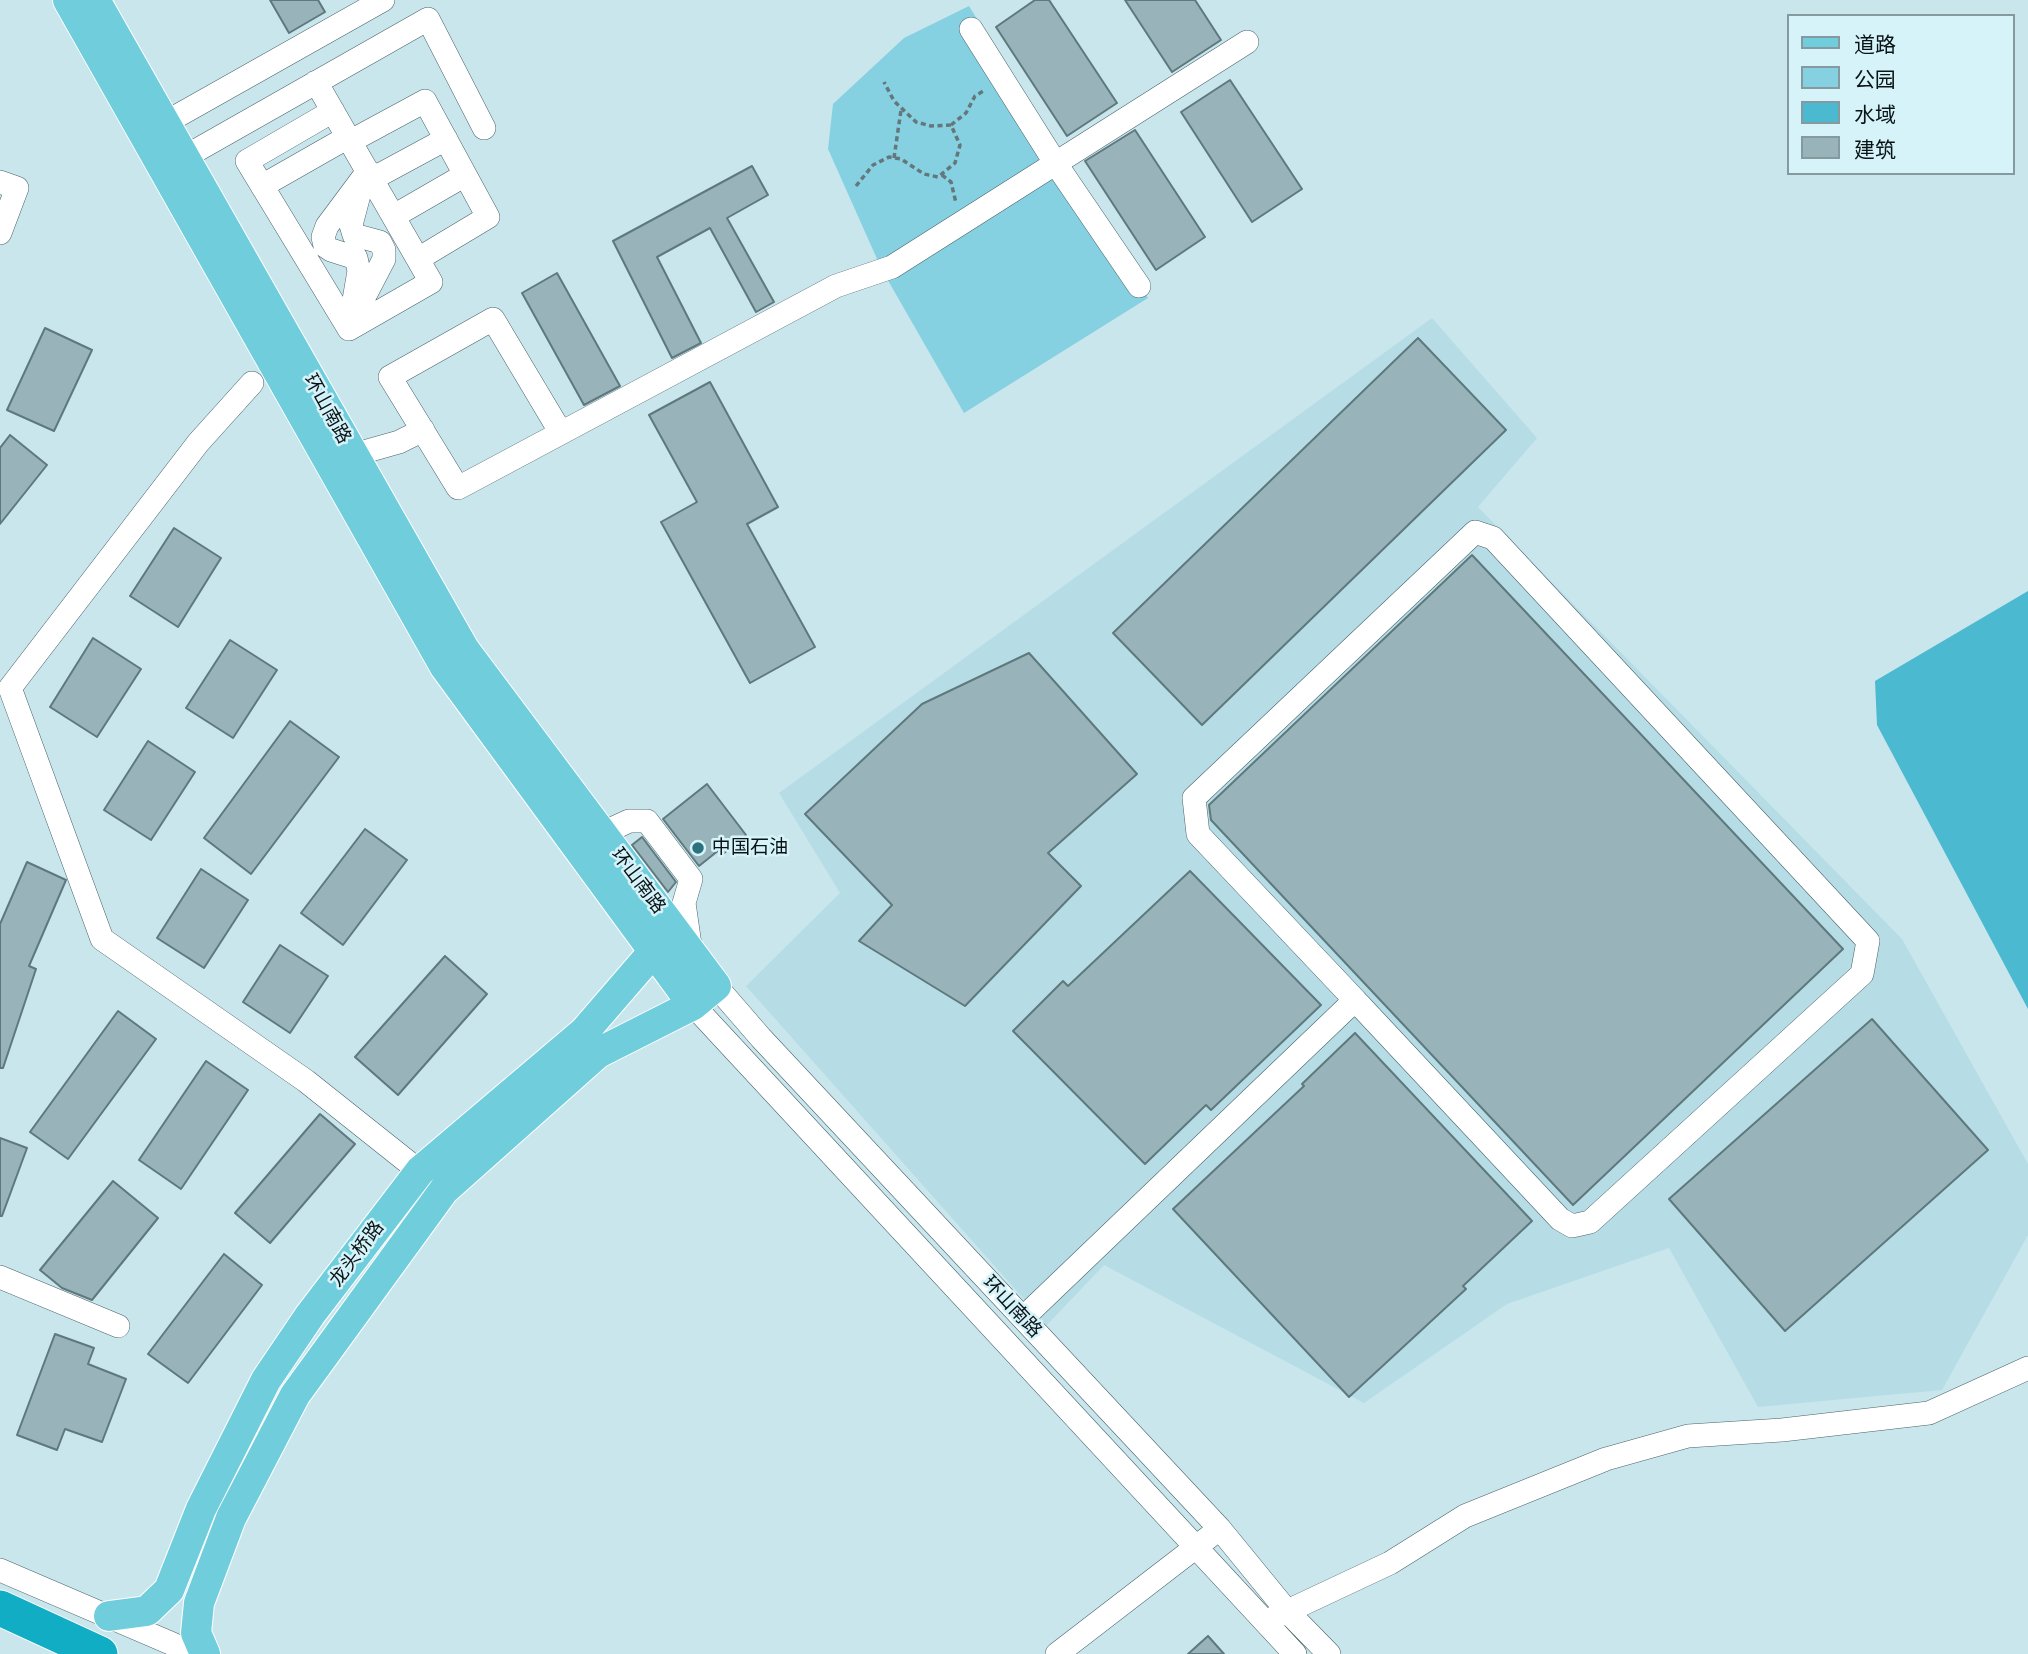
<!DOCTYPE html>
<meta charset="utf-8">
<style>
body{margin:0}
#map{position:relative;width:2028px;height:1654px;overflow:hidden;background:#c9e6ed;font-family:"PT Sans Narrow","Noto Sans SC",sans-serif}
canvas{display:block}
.legend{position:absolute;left:1787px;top:14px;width:228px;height:161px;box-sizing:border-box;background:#d6f3fa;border:2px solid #849a9f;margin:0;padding:9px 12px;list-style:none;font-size:21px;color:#0a1416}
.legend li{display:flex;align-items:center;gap:14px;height:35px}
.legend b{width:35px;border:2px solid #849a9f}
</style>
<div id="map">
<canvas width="2028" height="1654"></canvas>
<ul class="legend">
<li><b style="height:9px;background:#70cedc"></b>道路</li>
<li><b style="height:19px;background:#85d1e1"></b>公园</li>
<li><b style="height:19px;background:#4bb9cf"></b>水域</li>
<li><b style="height:19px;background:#98b4ba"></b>建筑</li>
</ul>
</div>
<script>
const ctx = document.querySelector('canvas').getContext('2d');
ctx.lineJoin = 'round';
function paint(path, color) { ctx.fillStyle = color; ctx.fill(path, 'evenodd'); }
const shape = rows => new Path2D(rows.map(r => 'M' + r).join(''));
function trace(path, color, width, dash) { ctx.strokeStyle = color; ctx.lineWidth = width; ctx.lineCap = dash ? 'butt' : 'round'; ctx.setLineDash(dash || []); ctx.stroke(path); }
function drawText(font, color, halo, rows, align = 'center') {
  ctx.font = font + ' "PT Sans Narrow","Noto Sans SC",sans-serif'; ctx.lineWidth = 5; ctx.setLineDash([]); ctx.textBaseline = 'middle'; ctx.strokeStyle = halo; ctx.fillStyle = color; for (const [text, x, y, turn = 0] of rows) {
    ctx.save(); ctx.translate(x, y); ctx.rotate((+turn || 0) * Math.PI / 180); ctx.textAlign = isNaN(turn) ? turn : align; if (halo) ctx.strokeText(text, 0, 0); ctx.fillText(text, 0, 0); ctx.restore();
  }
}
paint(shape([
 [1432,318,1537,438,1478,507,1902,939,2028,1164,2028,1235,1942,1390,1758,1407,1669,1248,1507,1304,1364,1403,1104,1265,1047,1325,746,986,840,893,779,793]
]), '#b6dde5');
paint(shape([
 [969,6,1148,298,964,413,882,270,828,149,833,104,904,38]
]), '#85d1e1');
paint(shape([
 [2028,591,2028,1009,1877,725,1875,681]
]), '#4bb9cf');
const building = shape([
 [270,0,318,0,325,12,289,33,270,0],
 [1035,0,1049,0,1117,103,1067,136,996,27,1035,0],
 [1125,0,1195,0,1221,40,1172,72,1125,0],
 [1230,80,1302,189,1252,222,1181,112,1230,80],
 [1135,130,1205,237,1156,270,1085,161,1135,130],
 [752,166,768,195,727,218,774,302,756,312,710,228,657,257,701,343,672,358,613,241,752,166],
 [557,273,620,386,584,405,522,293,557,273],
 [45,328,92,350,54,431,7,410,45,328],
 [1418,338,1506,430,1202,725,1113,633,1418,338],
 [710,382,778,507,747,524,815,647,750,683,661,522,697,502,649,415,710,382],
 [10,435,47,465,0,524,0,448,10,435],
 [174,528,221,558,178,627,130,596,174,528],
 [1472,555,1843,949,1573,1205,1211,820,1209,805,1472,555],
 [93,638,141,669,97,737,50,707,93,638],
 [230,640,277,670,233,738,186,708,230,640],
 [1029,653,1137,774,1048,853,1081,886,965,1006,859,941,892,905,805,814,922,704,1029,653],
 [290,721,339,757,251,874,204,838,290,721],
 [148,741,195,772,151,840,104,810,148,741],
 [707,784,746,835,723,854,719,850,699,866,663,819,707,784],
 [365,829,407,860,343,945,301,913,365,829],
 [642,837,676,882,668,892,632,845,642,837],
 [27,862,66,880,29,966,36,969,3,1068,0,1068,0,924,27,862],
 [201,869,248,900,204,968,157,938,201,869],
 [1190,871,1321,1005,1211,1110,1206,1105,1145,1164,1013,1031,1063,981,1068,986,1190,871],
 [280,945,328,976,290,1033,243,1002,280,945],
 [445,956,487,994,398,1095,355,1057,445,956],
 [118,1011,156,1039,68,1159,30,1132,118,1011],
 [1872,1019,1988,1150,1785,1331,1669,1199,1872,1019],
 [1355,1033,1532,1221,1463,1286,1466,1289,1349,1397,1173,1209,1304,1086,1302,1084,1355,1033],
 [206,1061,248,1090,181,1189,139,1160,206,1061],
 [320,1114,355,1144,270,1243,235,1213,320,1114],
 [0,1138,27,1148,2,1216,0,1216,0,1138],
 [113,1181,158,1218,92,1300,62,1288,40,1270,113,1181],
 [224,1254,262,1285,188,1383,148,1354,224,1254],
 [55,1334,94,1348,88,1364,126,1379,102,1442,65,1429,57,1450,17,1435,55,1334],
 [1208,1636,1224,1654,1188,1654,1208,1636]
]);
paint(building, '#98b4ba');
trace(building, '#5e797e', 2);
const minor = shape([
 [971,29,1056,164,1139,286],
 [316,82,431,282,349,329,247,161,333,111],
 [163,124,383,0],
 [351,141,425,101,488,217,418,259],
 [183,158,428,19,484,128],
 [372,179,446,139],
 [0,182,17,188,0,233],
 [262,186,348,137],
 [394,216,465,175],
 [359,307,384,259,384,250,380,242,354,235,351,225,360,191],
 [349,329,359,271,356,258,331,250,325,246,323,237,327,226,368,171],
 [252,383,198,443,10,688,102,939,306,1081,433,1182],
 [561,433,493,319,390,377,458,488,836,286,892,267,1247,42],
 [353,455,399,442,423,430],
 [603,833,629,821,647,821,691,879,684,903,691,952],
 [716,986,761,1038,1220,1529,1287,1611,1329,1654],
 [693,1005,1295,1654],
 [0,1277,118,1326],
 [1023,1318,1355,1000,1198,834,1194,798,1475,532,1493,538,1868,941,1862,974,1590,1222,1572,1226,1560,1219,1355,1000],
 [0,1570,196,1654],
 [1275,1617,1390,1563,1465,1516,1606,1459,1688,1436,1782,1430,1929,1413,2028,1368],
 [1057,1654,1209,1537]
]);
const major = shape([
 [68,0,445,667,693,1005],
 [95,0,464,649,716,986,693,1005,598,1053,444,1190,295,1395,231,1518,199,1603,196,1633,205,1654],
 [109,1616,147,1611,169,1590,201,1509,266,1380,310,1315,420,1171,584,1032,666,937]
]);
const highway = shape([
 [0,1608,100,1654]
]);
trace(minor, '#496369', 24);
trace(major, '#fff', 32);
trace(highway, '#fff', 37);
trace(shape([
 [951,125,966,113,975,96,985,90],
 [894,158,901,110],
 [942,175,951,182,956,203],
 [856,186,873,165,889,157,901,159,924,174,938,177,955,163,960,145,951,125,931,126,916,122,894,101,884,82]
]), '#64777b', 3.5, [5, 3.5]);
trace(minor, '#fff', 23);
trace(major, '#70cedc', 30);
trace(highway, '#11adc5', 35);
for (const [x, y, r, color] of [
 [698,848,7,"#2b717e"]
]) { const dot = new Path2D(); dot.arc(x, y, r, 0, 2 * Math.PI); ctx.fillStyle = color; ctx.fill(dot); trace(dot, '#d6f3fa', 2.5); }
drawText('19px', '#0a1416', '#d6f3fa', [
 ["环山南路",327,409,61],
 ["环山南路",638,881,53],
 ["龙头桥路",357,1254,-53],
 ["环山南路",1012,1307,47]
]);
drawText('19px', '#0a1416', '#d6f3fa', [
 ["中国石油",712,848]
], 'left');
</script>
